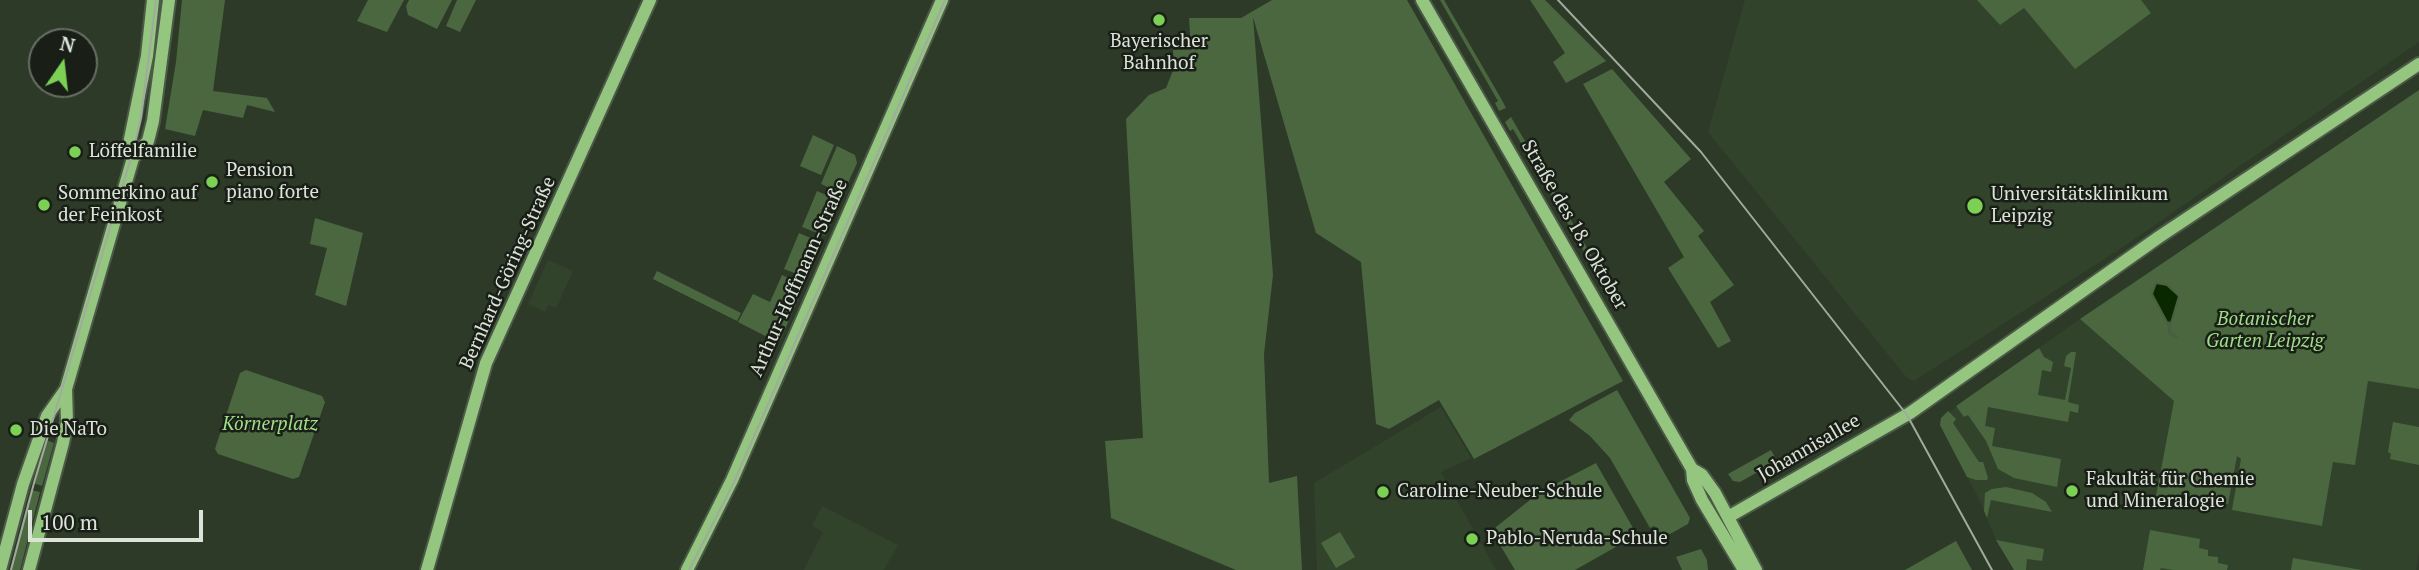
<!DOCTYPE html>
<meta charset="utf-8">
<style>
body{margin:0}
#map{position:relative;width:2419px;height:570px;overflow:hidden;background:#2d3a28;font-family:"PT Serif",serif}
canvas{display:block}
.north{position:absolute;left:28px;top:28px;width:70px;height:70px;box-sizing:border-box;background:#191f17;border:2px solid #676e65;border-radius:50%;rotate:14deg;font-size:19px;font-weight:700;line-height:28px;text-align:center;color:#dce4d9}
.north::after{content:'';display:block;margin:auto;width:24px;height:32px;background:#7cd155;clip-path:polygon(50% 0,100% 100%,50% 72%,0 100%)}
.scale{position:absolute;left:28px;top:510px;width:175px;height:32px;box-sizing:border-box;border:4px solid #dce4d9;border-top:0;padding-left:9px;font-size:21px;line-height:24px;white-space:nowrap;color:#dce4d9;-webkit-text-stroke:5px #191f17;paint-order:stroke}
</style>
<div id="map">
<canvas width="2419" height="570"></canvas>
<div class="north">N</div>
<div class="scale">100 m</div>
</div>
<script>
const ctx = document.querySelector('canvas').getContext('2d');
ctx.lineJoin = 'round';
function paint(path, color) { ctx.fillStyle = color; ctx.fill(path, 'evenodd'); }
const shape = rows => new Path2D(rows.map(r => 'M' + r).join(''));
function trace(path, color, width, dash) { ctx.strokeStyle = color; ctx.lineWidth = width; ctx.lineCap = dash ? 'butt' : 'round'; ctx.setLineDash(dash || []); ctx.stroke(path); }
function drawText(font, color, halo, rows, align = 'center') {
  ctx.font = font + ' "PT Serif",serif'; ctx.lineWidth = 5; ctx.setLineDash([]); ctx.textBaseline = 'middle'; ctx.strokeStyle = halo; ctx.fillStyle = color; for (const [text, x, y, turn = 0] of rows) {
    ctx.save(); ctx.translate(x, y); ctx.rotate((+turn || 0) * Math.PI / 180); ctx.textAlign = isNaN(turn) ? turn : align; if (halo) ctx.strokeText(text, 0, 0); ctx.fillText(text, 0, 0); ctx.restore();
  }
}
paint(shape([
 [1745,0,2419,0,2419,42,2120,249,1914,381,1907,378,1708,132],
 [548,260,573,271,556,308,548,305,545,312,528,304],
 [2080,319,2264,479,2252,513,2322,526,2333,461,2355,464,2368,380,2419,389,2419,552,2416,570,2014,570,1996,540,1979,499,1940,425,1941,418],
 [1441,407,1471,458,1441,472,1496,570,1317,570,1314,483],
 [822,506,898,545,884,570,804,570,823,532,812,526]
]), '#32432b');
paint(shape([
 [182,0,225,0,213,91,267,98,275,112,247,105,243,118,203,110,195,136,165,129,176,62],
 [368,0,404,0,387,32,357,21],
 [409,0,452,0,437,29,408,15,406,6],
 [457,0,476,0,460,32,446,26],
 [1272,0,1407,0,1623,381,1474,459,1439,400,1389,429,1376,424,1361,262,1316,233,1253,17,1273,275,1264,354,1269,483,1297,476,1302,570,1236,570,1111,518,1105,441,1143,438,1126,119,1149,95,1166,88,1174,68,1173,50,1191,49,1189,18,1241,18],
 [1440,0,1444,0,1503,102,1506,108,1499,111,1495,103,1498,101],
 [1530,0,1545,0,1606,61,1566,83,1553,62,1565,53],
 [1977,0,2141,0,2151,13,2075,69,2024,8,2000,25],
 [1612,69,1691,159,1664,182,1704,231,1698,236,1734,285,1710,302,1731,341,1718,348,1668,268,1684,257,1583,84],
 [2419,90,2419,389,2368,381,2355,465,2333,462,2322,526,2232,510,2241,459,2237,456,2228,504,2190,497,2189,502,2156,496,2174,401,2080,319],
 [1511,117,1619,303,1615,305,1513,129,1510,131,1505,122],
 [813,135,834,145,821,175,800,166],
 [837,146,855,155,857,163,843,194,821,184],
 [817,191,840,201,825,236,802,227],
 [315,218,363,233,346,306,315,295,327,248,310,244],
 [799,233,822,243,807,278,784,269],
 [657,271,741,313,737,321,653,279],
 [782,275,804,285,780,341,777,342,738,322,753,294,770,302],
 [2039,348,2044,357,2053,362,2051,372,2042,370,2038,395,2065,400,2071,368,2064,366,2066,356,2071,352,2076,352,2068,402,2079,405,2078,413,2070,411,2068,422,1988,407,1985,426,1995,428,1992,446,2061,459,2057,487,2014,478,1998,469,1986,441,1968,415,1964,417,1956,406],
 [246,370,322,396,325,402,299,477,293,479,218,454,215,449,240,373],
 [1617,390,1690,518,1688,524,1670,534,1659,532,1654,526,1650,528,1610,458,1590,436,1569,420,1575,413],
 [1948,411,1956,419,1953,423,1979,462,1983,462,1988,478,1987,480,1976,480,1967,477,1940,425,1941,418],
 [2393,422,2419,427,2419,465,2390,459,2391,454,2388,452],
 [46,440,54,443,42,486,33,483],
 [1771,450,1777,461,1740,482,1733,481,1728,474],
 [1596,463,1637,535,1575,570,1515,570,1494,535,1496,527,1540,492],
 [2006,487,2032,493,2046,502,2052,512,1991,500,1987,518,1984,511,1985,493,1992,489],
 [31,490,40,492,20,570,10,570],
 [2150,530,2200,539,2199,548,2208,550,2208,556,2218,557,2218,563,2228,565,2227,570,2173,570,2161,568,2160,570,2143,570],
 [1340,532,1355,557,1336,568,1321,543],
 [1996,540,2044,549,2042,561,2027,559,2026,570,2014,570],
 [1956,541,1972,570,1905,570],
 [1701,549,1707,560,1708,570,1682,570,1676,557],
 [2293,558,2362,570,2291,570]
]), '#4b6740');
const water = shape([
 [2156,283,2167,285,2179,296,2171,323,2168,324,2152,294,2156,283]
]);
paint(water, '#092800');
trace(water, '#486041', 2);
trace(shape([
 [2169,323,2170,333,2177,337]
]), '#486041', 3.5);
const secondary = shape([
 [1422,0,1692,469,1702,475,1715,493,1756,570],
 [133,158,148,141,153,121,169,0],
 [1692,469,1693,480,1702,500,1744,570],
 [1728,517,1910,413,2159,237,2419,64],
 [0,570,23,484,47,416,66,389],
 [29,570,63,443,67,422,66,389,133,158,130,139,147,56,153,0],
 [427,570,486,363,650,0],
 [687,570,732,480,942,0]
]);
trace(secondary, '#4c5948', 16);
trace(secondary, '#94c680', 12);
trace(shape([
 [1558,0,1701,152,1907,415,1992,570],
 [11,570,34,483,133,151,141,118,156,0],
 [689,570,734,482,945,0]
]), '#a1ab9d', 2);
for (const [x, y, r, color] of [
 [1159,20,7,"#7cd155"],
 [75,152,7,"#7cd155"],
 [212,182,7,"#7cd155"],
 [44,205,7,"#7cd155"],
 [1975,206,9,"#7cd155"],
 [16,430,7,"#7cd155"],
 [2072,491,7,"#7cd155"],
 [1383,492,7,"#7cd155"],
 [1472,539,7,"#7cd155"]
]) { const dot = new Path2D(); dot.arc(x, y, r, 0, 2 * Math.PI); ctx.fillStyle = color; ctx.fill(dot); trace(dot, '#191f17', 2.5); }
drawText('19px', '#dce4d9', '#191f17', [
 ["Bayerischer",1159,42,"center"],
 ["Bahnhof",1159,64,"center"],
 ["Löffelfamilie",89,152],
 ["Pension",226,171],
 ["piano forte",226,193],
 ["Sommerkino auf",58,194],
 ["der Feinkost",58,216],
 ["Universitätsklinikum",1991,195],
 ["Leipzig",1991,217],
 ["Die NaTo",30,430],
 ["Fakultät für Chemie",2086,480],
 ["und Mineralogie",2086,502],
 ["Caroline-Neuber-Schule",1397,492],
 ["Pablo-Neruda-Schule",1486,539]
], 'left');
drawText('19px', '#dce4d9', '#191f17', [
 ["Straße des 18. Oktober",1574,225,60],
 ["Bernhard-Göring-Straße",508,273,-66],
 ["Arthur-Hoffmann-Straße",799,278,-66],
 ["Johannisallee",1809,448,-30]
]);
drawText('italic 19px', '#a0de88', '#191f17', [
 ["Botanischer",2265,320],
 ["Garten Leipzig",2265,342],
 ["Körnerplatz",270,425]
]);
</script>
